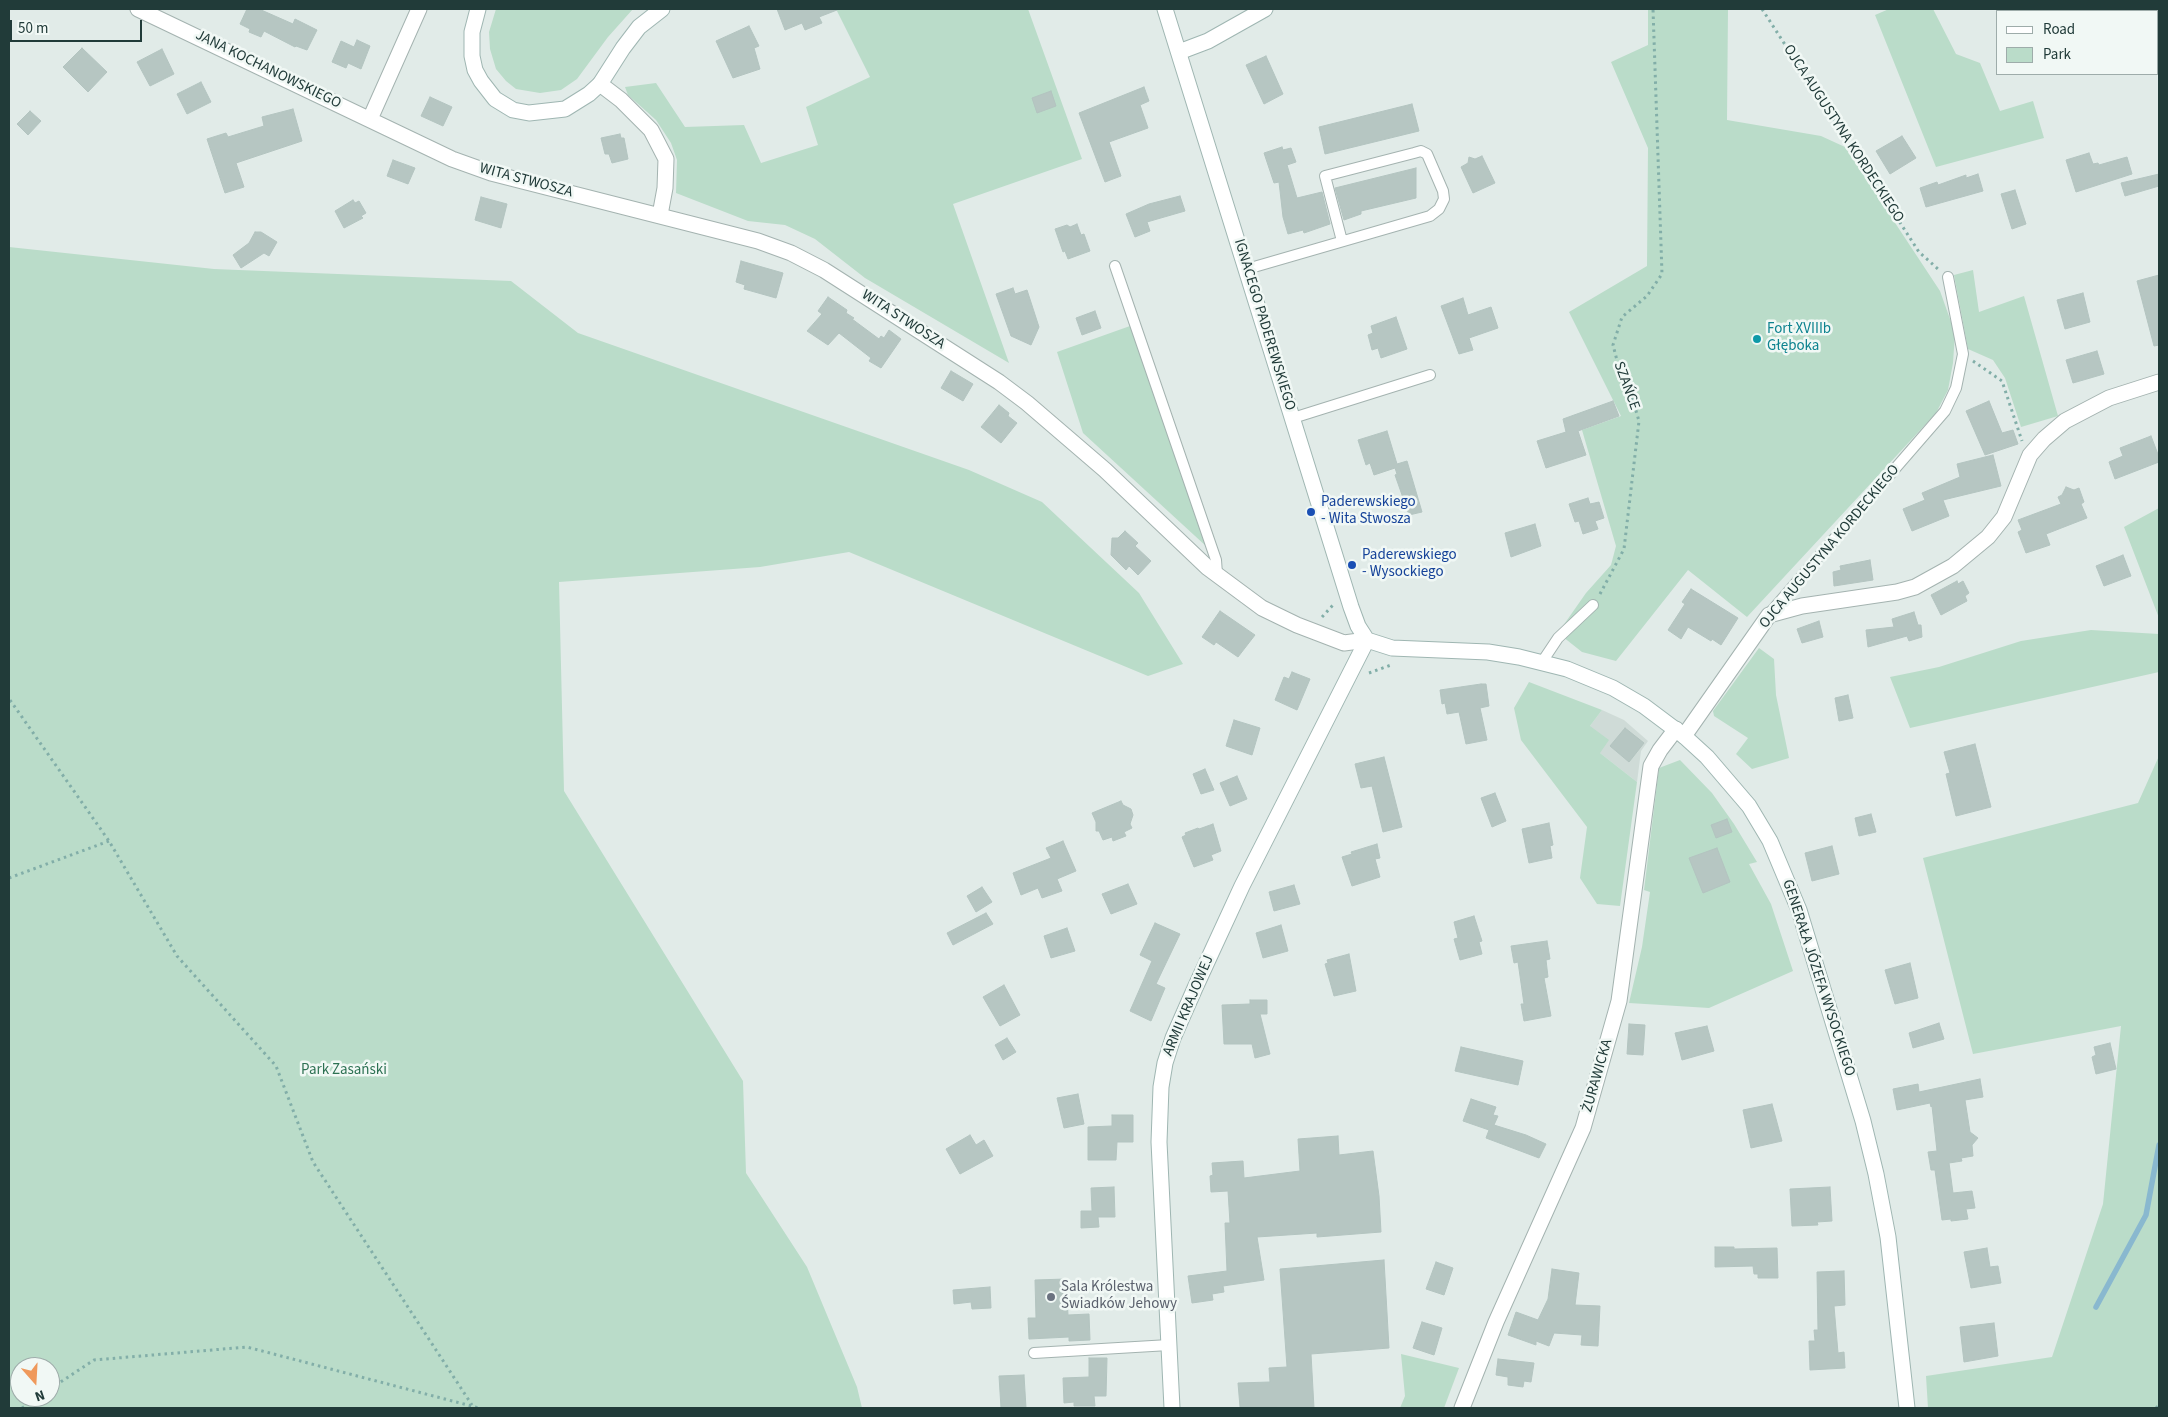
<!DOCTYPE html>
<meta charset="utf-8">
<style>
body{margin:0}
#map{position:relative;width:2168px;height:1417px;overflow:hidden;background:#e1ebe8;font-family:"Source Sans 3",sans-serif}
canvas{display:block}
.frame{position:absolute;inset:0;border:10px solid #213b39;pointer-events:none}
.legend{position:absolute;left:1996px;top:10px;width:162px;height:65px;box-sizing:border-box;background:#f1f8f5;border:1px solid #9eacaa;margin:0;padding:6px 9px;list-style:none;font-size:15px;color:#213b39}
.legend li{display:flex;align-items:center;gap:10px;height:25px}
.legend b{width:25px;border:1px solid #9eacaa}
.north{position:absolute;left:10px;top:1357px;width:50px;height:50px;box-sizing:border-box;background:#f1f8f5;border:1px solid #9eacaa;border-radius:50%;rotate:161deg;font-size:14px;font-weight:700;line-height:20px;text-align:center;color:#213b39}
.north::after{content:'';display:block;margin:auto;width:18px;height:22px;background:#ef995b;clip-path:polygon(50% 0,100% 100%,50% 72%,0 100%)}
.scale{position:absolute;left:10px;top:20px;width:132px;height:22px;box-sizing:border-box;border:2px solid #213b39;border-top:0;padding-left:6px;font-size:15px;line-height:18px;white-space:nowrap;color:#213b39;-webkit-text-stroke:4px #f1f8f5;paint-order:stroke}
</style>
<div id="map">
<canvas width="2168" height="1417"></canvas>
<div class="frame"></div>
<ul class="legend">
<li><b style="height:6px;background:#fff"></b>Road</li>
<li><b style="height:14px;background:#badcc9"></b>Park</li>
</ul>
<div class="north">N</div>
<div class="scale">50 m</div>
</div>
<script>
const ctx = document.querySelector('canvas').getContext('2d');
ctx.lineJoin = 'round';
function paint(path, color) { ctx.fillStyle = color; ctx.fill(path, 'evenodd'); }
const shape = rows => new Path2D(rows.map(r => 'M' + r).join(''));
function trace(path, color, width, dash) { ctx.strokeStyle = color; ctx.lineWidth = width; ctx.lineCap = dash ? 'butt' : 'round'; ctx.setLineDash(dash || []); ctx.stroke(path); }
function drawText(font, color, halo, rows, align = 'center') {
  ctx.font = font + ' "Source Sans 3",sans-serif'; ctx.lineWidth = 5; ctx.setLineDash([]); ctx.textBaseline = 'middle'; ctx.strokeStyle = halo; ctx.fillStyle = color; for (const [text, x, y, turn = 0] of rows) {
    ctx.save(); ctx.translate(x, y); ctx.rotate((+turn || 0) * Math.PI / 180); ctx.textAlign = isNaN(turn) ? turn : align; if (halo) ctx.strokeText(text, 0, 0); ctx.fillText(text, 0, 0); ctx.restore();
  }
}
paint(shape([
 [1602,710,1624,720,1648,741,1641,751,1637,782,1600,753,1590,726]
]), '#cfdbd7');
paint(shape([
 [496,9,633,9,608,37,577,79,561,90,540,93,516,89,506,81,496,69,490,49,489,32],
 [836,9,1028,9,1082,159,953,204,1009,363,865,278,815,239,785,225,748,221,676,193,677,160,671,143,656,120,628,95,625,87,656,83,685,127,744,125,761,163,818,145,806,107,870,77],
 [1648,9,1728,9,1727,120,1821,136,1845,147,1940,291,1955,333,1953,363,1948,390,1936,413,1747,617,1688,570,1616,661,1582,652,1558,633,1586,593,1611,565,1616,546,1582,430,1621,416,1569,312,1647,266,1648,148,1611,62,1648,45],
 [1889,9,1933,9,1956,54,1980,63,2000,111,2033,101,2044,138,1936,167,1875,15],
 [2090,9,2159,9,2159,60,2157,62,2157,11,2091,11],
 [9,247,214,269,511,281,578,333,969,470,1042,502,1139,593,1183,664,1148,676,849,552,760,567,559,582,564,791,743,1081,746,1173,807,1267,857,1387,862,1408,9,1408],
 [20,1367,50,1367,50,1397,20,1397],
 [1973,270,1979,312,2024,296,2058,416,2021,427,2005,378,1993,360,1968,349,1954,275],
 [1130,326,1207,547,1083,433,1057,352],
 [2159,508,2159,618,2124,527],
 [2091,630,2159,634,2159,672,1910,728,1890,677,1939,667,2021,641],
 [1759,648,1774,659,1776,695,1789,758,1752,769,1736,754,1748,738,1714,716,1713,711],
 [1529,682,1602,710,1590,726,1609,740,1600,753,1637,782,1620,906,1597,904,1580,878,1587,827,1521,740,1514,708],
 [2159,756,2159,1408,1928,1408,1926,1376,2052,1357,2103,1204,2121,1026,1973,1054,1923,858,2138,803],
 [1680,760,1712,793,1734,824,1757,862,1749,864,1771,904,1793,971,1709,1008,1629,1003,1642,947,1650,892,1644,890,1659,768],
 [1401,1354,1459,1368,1444,1408,1400,1408,1405,1396]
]), '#badcc9');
trace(shape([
 [2096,1307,2146,1215,2159,1145]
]), '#89b8cf', 5.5);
const building = shape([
 [247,9,259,9,293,24,295,19,317,30,307,50,296,46,295,47,264,31,261,37,249,32,250,29,240,24,247,9],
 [777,9,836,9,837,10,819,17,822,23,805,30,802,23,785,30,777,9],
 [749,26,759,46,754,48,760,69,733,78,716,41,749,26],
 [357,40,370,46,361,69,348,63,346,68,332,62,341,41,354,47,357,40],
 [82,48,107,72,88,92,63,67,82,48],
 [162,49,174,74,150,86,137,62,162,49],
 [1266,56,1283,94,1264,104,1246,65,1266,56],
 [201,82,211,102,187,114,177,94,201,82],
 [1144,87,1149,101,1140,105,1148,128,1109,142,1121,176,1105,182,1079,113,1144,87],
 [1051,91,1056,106,1037,113,1032,98,1051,91],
 [430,97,452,107,443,126,421,116,430,97],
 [1412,104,1419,131,1325,154,1319,127,1412,104],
 [293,109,302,141,236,163,244,187,225,193,207,139,226,133,228,137,264,126,262,117,293,109],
 [30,111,41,121,28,135,17,124,30,111],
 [620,134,621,138,624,138,628,159,612,163,609,154,605,154,601,138,620,134],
 [1902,136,1916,158,1890,174,1876,151,1902,136],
 [1282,147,1283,150,1291,148,1296,162,1287,165,1297,198,1322,192,1330,224,1304,233,1303,230,1288,234,1283,217,1279,182,1274,183,1264,153,1282,147],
 [2089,153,2093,164,2098,163,2099,165,2127,157,2132,174,2076,192,2066,160,2089,153],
 [1482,156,1495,183,1473,193,1461,167,1468,163,1469,157,1475,159,1482,156],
 [393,160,415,168,408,184,387,176,393,160],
 [1416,168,1416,198,1361,211,1361,214,1344,220,1335,188,1416,168],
 [1978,174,1983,191,1926,207,1920,188,1937,182,1938,185,1966,175,1966,178,1978,174],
 [2159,174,2159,186,2125,196,2121,183,2159,174],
 [2015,190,2026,224,2012,229,2001,194,2015,190],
 [1180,196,1185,211,1147,222,1150,231,1135,237,1126,214,1149,204,1180,196],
 [481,197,507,204,501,228,475,220,481,197],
 [353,200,355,203,359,201,366,213,361,216,363,218,344,228,335,211,353,200],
 [1077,224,1081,235,1084,234,1090,251,1068,259,1065,251,1063,252,1055,229,1067,225,1070,227,1077,224],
 [255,232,261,232,277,242,269,256,264,253,241,268,233,255,249,243,255,232],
 [741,261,783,273,776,298,744,289,745,285,736,282,741,261],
 [2159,275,2159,345,2154,346,2137,281,2159,275],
 [1013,288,1015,294,1027,290,1039,327,1031,345,1011,336,996,294,1013,288],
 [2083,293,2090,322,2065,329,2057,300,2083,293],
 [828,297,847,310,846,313,854,318,852,319,879,339,881,336,884,338,889,330,901,339,881,368,869,361,871,358,839,333,828,345,807,331,822,314,818,311,828,297],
 [1463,298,1468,315,1491,307,1498,328,1469,338,1473,350,1459,354,1441,306,1463,298],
 [1095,311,1101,328,1082,335,1076,318,1095,311],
 [1396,317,1407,349,1381,358,1378,348,1372,350,1368,335,1373,333,1371,326,1396,317],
 [2097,351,2104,374,2073,383,2066,360,2097,351],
 [951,371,973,384,963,401,941,388,951,371],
 [1613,401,1619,416,1578,431,1586,455,1546,468,1537,441,1566,432,1563,419,1613,401],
 [1989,401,2002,433,2013,430,2018,444,1985,455,1966,411,1989,401],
 [999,405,1009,413,1008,416,1017,423,1001,443,981,427,999,405],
 [1387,431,1397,464,1407,461,1422,512,1409,515,1395,475,1397,474,1395,468,1374,475,1370,463,1366,465,1358,440,1387,431],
 [2151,436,2159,457,2159,462,2115,479,2109,462,2123,456,2120,448,2151,436],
 [1993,455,2001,486,1943,500,1949,516,1912,531,1903,509,1925,500,1922,493,1960,477,1957,464,1993,455],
 [2066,487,2074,490,2079,488,2084,502,2081,504,2087,518,2046,534,2050,545,2026,553,2018,532,2022,530,2018,520,2061,504,2058,497,2062,495,2066,487],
 [1588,498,1590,504,1599,502,1604,518,1595,521,1598,529,1583,534,1579,521,1575,522,1569,504,1588,498],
 [1535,524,1541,546,1511,557,1505,533,1535,524],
 [1125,531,1138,543,1135,546,1151,561,1138,575,1129,566,1126,570,1111,555,1112,538,1118,538,1125,531],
 [2123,555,2131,576,2104,586,2096,566,2123,555],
 [1870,560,1873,580,1834,586,1833,572,1841,570,1840,566,1870,560],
 [1957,581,1958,584,1963,581,1969,593,1965,596,1967,601,1941,615,1931,595,1957,581],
 [1691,589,1738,618,1721,645,1712,639,1711,641,1688,627,1681,639,1668,630,1685,604,1682,602,1691,589],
 [1220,611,1255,635,1238,657,1216,642,1214,645,1202,637,1220,611],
 [1914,612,1918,625,1921,625,1922,637,1909,641,1907,636,1868,647,1866,630,1894,627,1892,619,1914,612],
 [1819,621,1823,637,1802,643,1797,629,1819,621],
 [1292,672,1310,679,1297,710,1275,700,1284,677,1289,679,1292,672],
 [1481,684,1486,684,1489,706,1480,708,1487,740,1466,744,1459,712,1447,714,1445,703,1442,704,1440,690,1481,684],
 [1848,695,1853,718,1839,721,1835,698,1848,695],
 [1234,720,1260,728,1252,755,1226,746,1234,720],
 [1625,728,1644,743,1629,762,1610,746,1625,728],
 [1975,744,1991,807,1956,816,1946,774,1950,773,1944,752,1975,744],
 [1384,757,1402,827,1383,832,1372,786,1361,788,1355,764,1384,757],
 [1205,769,1214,790,1201,794,1193,774,1205,769],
 [1237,776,1247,799,1230,806,1220,783,1237,776],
 [1495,793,1506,821,1492,827,1481,798,1495,793],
 [1121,801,1123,805,1131,809,1133,815,1130,824,1132,828,1124,832,1126,836,1113,841,1112,837,1103,840,1099,831,1096,831,1096,822,1092,813,1121,801],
 [1871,814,1876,832,1859,836,1855,818,1871,814],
 [1727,819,1732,832,1716,838,1711,825,1727,819],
 [1549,823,1553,845,1550,846,1552,858,1529,863,1522,829,1549,823],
 [1213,824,1221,851,1211,855,1213,860,1194,867,1182,837,1186,835,1185,833,1198,828,1199,829,1213,824],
 [1063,841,1076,871,1057,879,1062,891,1042,898,1038,888,1021,895,1013,873,1051,858,1046,848,1063,841],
 [1377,844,1380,858,1375,859,1380,877,1352,886,1342,857,1352,854,1351,852,1377,844],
 [1832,846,1839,874,1812,881,1805,853,1832,846],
 [1717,848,1730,882,1703,893,1689,858,1717,848],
 [1128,884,1137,904,1111,914,1102,894,1128,884],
 [1294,885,1300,904,1274,911,1269,892,1294,885],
 [982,887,992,902,976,912,967,896,982,887],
 [986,913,993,924,953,945,947,933,986,913],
 [1474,916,1482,941,1479,942,1482,954,1460,960,1454,939,1458,938,1454,922,1474,916],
 [1155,923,1180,934,1156,984,1165,988,1151,1021,1130,1011,1152,961,1140,955,1155,923],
 [1281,925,1288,951,1263,958,1256,933,1281,925],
 [1067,928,1075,951,1051,958,1044,936,1067,928],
 [1547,941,1550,959,1546,960,1548,977,1544,978,1551,1016,1524,1021,1521,1004,1524,1004,1518,962,1514,963,1511,946,1547,941],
 [1349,954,1356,991,1334,996,1325,964,1328,963,1327,960,1349,954],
 [1910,963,1918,998,1895,1004,1885,970,1910,963],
 [1004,985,1020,1015,1000,1026,983,997,1004,985],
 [1250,1000,1267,1000,1267,1014,1260,1014,1270,1054,1255,1058,1252,1044,1224,1044,1222,1005,1250,1004,1250,1000],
 [1939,1023,1944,1039,1913,1048,1909,1033,1939,1023],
 [1629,1024,1645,1025,1643,1055,1627,1054,1629,1024],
 [1707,1026,1714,1051,1682,1060,1675,1033,1707,1026],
 [1007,1038,1016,1052,1003,1060,995,1045,1007,1038],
 [2110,1043,2116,1069,2096,1074,2092,1057,2096,1055,2094,1047,2110,1043],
 [1461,1047,1523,1061,1518,1085,1455,1071,1461,1047],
 [1980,1079,1983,1097,1965,1100,1970,1132,1978,1138,1972,1145,1973,1156,1961,1158,1962,1161,1949,1163,1953,1193,1972,1191,1975,1208,1966,1209,1968,1219,1951,1221,1951,1219,1942,1220,1935,1170,1931,1170,1928,1152,1937,1151,1932,1106,1931,1107,1930,1103,1897,1110,1893,1089,1918,1084,1919,1092,1980,1079],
 [1078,1094,1084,1124,1064,1128,1057,1098,1078,1094],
 [1471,1099,1496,1107,1493,1115,1498,1116,1494,1125,1526,1135,1546,1144,1539,1158,1486,1138,1489,1130,1463,1121,1471,1099],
 [1772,1104,1782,1141,1751,1148,1743,1110,1772,1104],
 [1112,1115,1133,1115,1133,1142,1117,1142,1116,1160,1088,1160,1088,1127,1112,1126,1112,1115],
 [970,1135,976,1145,984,1140,993,1156,960,1174,946,1149,970,1135],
 [1338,1136,1339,1155,1373,1151,1379,1196,1381,1232,1317,1237,1317,1233,1257,1237,1264,1280,1223,1286,1224,1292,1212,1294,1213,1300,1192,1303,1188,1276,1227,1271,1225,1223,1230,1223,1228,1191,1211,1192,1210,1176,1213,1175,1212,1163,1243,1161,1244,1178,1300,1171,1298,1139,1338,1136],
 [1114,1187,1115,1217,1098,1217,1099,1227,1081,1228,1081,1211,1092,1211,1091,1188,1114,1187],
 [1830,1187,1832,1221,1817,1222,1818,1225,1792,1226,1790,1189,1830,1187],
 [1715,1247,1734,1247,1734,1249,1777,1248,1778,1278,1758,1278,1758,1274,1754,1274,1753,1266,1715,1267,1715,1247],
 [1987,1248,1990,1267,1998,1266,2001,1283,1971,1288,1964,1252,1987,1248],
 [1384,1260,1389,1348,1311,1354,1314,1408,1240,1407,1238,1383,1270,1382,1269,1368,1287,1367,1280,1269,1384,1260],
 [1436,1262,1453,1268,1444,1295,1426,1289,1436,1262],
 [1552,1269,1579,1273,1575,1305,1600,1306,1598,1346,1581,1345,1582,1335,1554,1333,1549,1346,1536,1341,1536,1345,1508,1335,1516,1312,1538,1320,1548,1299,1552,1269],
 [1844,1271,1845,1305,1834,1306,1838,1353,1844,1352,1845,1368,1810,1370,1809,1341,1815,1341,1814,1330,1818,1330,1817,1272,1844,1271],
 [1066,1279,1068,1315,1089,1314,1090,1340,1069,1341,1069,1337,1029,1339,1028,1318,1036,1318,1035,1280,1066,1279],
 [990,1287,991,1308,972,1309,971,1302,954,1304,953,1290,990,1287],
 [1422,1322,1442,1328,1434,1355,1413,1348,1422,1322],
 [1994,1323,1998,1356,1964,1362,1960,1327,1994,1323],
 [1089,1358,1107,1358,1106,1396,1094,1396,1095,1406,1074,1406,1074,1402,1064,1403,1063,1378,1089,1377,1089,1358],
 [1498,1359,1534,1363,1531,1382,1524,1381,1523,1387,1508,1385,1508,1377,1496,1375,1498,1359],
 [1024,1375,1026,1408,1001,1408,999,1376,1024,1375]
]);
paint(building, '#b6c6c2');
trace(building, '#b3c4c0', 1);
const lane = shape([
 [1115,266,1216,560,1217,574],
 [1247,269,1430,216,1439,209,1444,199,1443,191,1427,154,1421,151,1414,153,1325,176,1342,241],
 [1293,418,1430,375],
 [1769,614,1945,411,1956,388,1963,354,1948,277],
 [1542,662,1558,638,1593,605],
 [1034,1353,1169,1345]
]);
const street = shape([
 [138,9,452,159,491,173,758,241,791,253,824,270,999,382,1027,403,1105,470,1208,568,1262,608,1297,625,1344,643,1367,640],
 [600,84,621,100,651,130,666,159,665,188,660,215],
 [370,119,419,9],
 [1684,736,1769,615,1802,606,1897,592,1915,587,1953,566,1988,537,2004,517,2030,455,2044,439,2065,421,2109,398,2159,382],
 [1462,1408,1496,1322,1583,1128,1619,1001,1651,766,1660,750,1676,729]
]);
const secondary = shape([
 [478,9,472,32,472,56,475,70,481,81,495,99,513,110,529,113,565,109,589,94,600,84,623,48,639,27,662,9],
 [1165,9,1351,607,1358,626,1367,640],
 [1179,52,1208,41,1265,9],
 [1367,640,1392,648,1488,652,1519,657,1567,669,1613,688,1644,706,1684,736,1707,757,1749,806,1770,841,1799,910,1863,1121,1876,1174,1888,1237,1907,1408],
 [1172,1408,1159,1142,1161,1087,1165,1063,1173,1038,1195,988,1242,886,1367,640]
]);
trace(lane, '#a4b3b0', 12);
trace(street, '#a4b3b0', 17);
trace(secondary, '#9fb6b2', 17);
trace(shape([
 [1762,9,1919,252,1938,269],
 [1973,361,2002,381,2022,441],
 [1600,594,1624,549,1639,421,1632,397,1621,376,1613,345,1622,317,1647,296,1662,274,1653,9],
 [1322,617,1333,605],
 [1369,673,1391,665],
 [10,700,109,841,177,956,276,1066,313,1162,472,1405],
 [9,878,109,841],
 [50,1389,94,1360,247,1347,479,1408],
 [22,1408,39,1397],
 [2156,1408,2159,1405]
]), '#82aea8', 3, [2.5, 4]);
trace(lane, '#fff', 10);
trace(street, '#fff', 15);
trace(secondary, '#fff', 15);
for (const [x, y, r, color] of [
 [1757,339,5,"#0f9aa8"],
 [1311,512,5,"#1a4fb4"],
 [1352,565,5,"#1a4fb4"],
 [1051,1297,5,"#6b7280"]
]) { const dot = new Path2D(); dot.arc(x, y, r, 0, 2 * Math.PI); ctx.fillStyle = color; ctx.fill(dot); trace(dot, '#f1f8f5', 2); }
drawText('15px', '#213b39', '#f1f8f5', [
 ["JANA KOCHANOWSKIEGO",268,70,26],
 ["OJCA AUGUSTYNA KORDECKIEGO",1843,134,57],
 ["WITA STWOSZA",526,181,15],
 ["WITA STWOSZA",903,320,33],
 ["IGNACEGO PADEREWSKIEGO",1264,325,73],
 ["SZAŃCE",1626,386,70],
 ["OJCA AUGUSTYNA KORDECKIEGO",1830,547,-50],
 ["GENERAŁA JÓZEFA WYSOCKIEGO",1818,978,72],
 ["ARMII KRAJOWEJ",1189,1006,-67],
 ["ŻURAWICKA",1598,1076,-74]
]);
drawText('15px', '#0d838f', '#f1f8f5', [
 ["Fort XVIIIb",1767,330],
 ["Głęboka",1767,347]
], 'left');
drawText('15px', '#164399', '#f1f8f5', [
 ["Paderewskiego",1321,503],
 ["- Wita Stwosza",1321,520],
 ["Paderewskiego",1362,556],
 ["- Wysockiego",1362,573]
], 'left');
drawText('15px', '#2d7153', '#f1f8f5', [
 ["Park Zasański",344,1071]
]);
drawText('15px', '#5b616d', '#f1f8f5', [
 ["Sala Królestwa",1061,1288],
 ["Świadków Jehowy",1061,1305]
], 'left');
</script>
